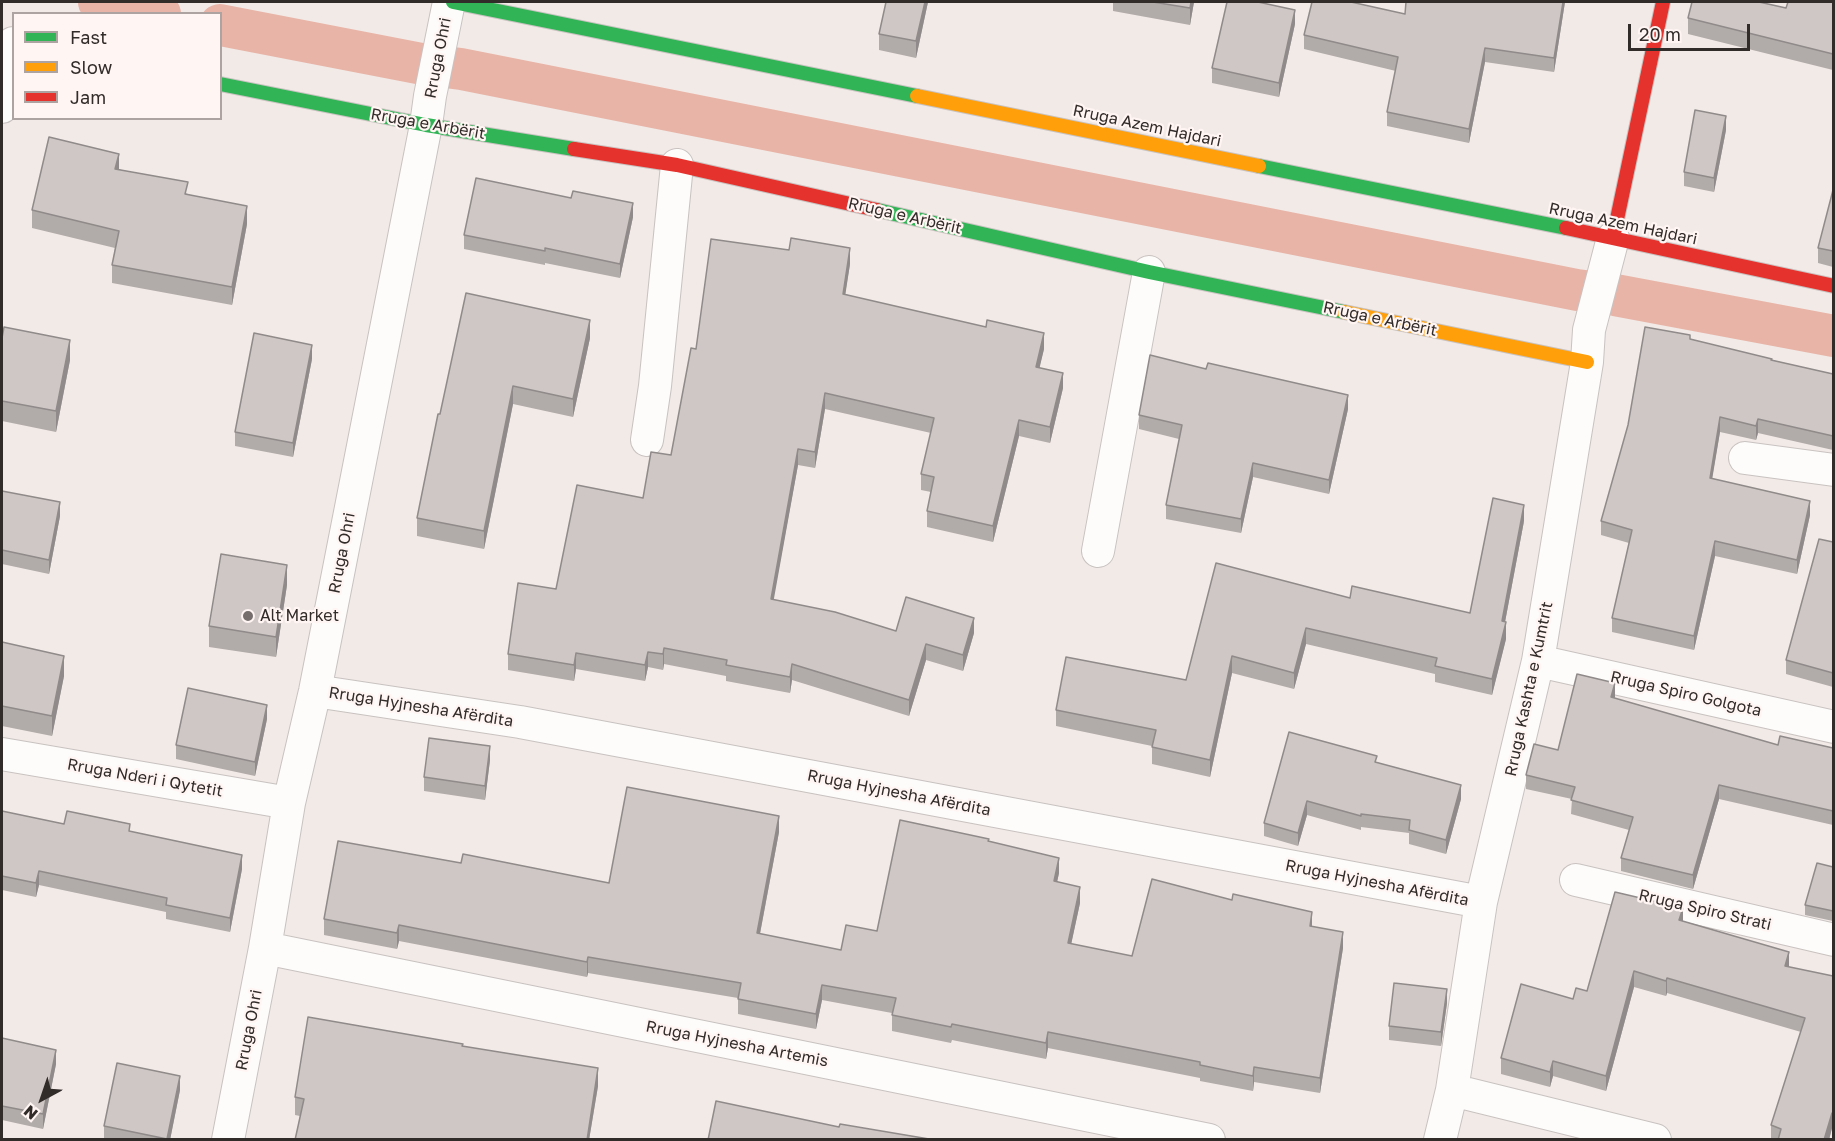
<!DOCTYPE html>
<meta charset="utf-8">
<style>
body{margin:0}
#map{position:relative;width:1835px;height:1141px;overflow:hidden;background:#f2eae7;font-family:"Golos Text",sans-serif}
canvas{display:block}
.frame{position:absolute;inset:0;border:3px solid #312b29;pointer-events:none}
.legend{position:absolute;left:12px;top:12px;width:210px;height:108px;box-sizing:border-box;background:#fff5f3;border:2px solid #ada4a2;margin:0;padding:8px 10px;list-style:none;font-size:18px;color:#312b29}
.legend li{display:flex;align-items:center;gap:12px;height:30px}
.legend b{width:30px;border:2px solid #ada4a2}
.north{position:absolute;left:12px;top:1069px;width:60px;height:60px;-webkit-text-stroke:4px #fff5f3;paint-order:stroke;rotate:220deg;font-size:16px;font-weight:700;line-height:24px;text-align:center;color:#312b29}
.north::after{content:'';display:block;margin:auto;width:21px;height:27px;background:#312b29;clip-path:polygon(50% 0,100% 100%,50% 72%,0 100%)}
.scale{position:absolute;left:1628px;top:24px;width:122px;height:27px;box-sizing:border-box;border:3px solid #312b29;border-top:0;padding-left:8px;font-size:18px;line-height:21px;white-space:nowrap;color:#312b29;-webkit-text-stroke:4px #fff5f3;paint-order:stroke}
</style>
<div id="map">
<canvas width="1835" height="1141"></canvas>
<div class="frame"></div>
<ul class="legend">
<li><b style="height:8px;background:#30b455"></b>Fast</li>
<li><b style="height:8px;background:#ff9f0a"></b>Slow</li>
<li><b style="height:8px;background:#e5322d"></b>Jam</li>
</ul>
<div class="north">N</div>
<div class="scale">20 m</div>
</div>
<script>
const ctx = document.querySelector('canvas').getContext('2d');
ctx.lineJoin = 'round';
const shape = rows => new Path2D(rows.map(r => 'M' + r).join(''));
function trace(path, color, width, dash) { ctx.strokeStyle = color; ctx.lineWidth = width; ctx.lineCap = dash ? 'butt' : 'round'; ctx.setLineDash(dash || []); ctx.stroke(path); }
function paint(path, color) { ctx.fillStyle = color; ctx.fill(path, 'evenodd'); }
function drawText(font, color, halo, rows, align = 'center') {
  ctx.font = font + ' "Golos Text",sans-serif'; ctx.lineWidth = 4.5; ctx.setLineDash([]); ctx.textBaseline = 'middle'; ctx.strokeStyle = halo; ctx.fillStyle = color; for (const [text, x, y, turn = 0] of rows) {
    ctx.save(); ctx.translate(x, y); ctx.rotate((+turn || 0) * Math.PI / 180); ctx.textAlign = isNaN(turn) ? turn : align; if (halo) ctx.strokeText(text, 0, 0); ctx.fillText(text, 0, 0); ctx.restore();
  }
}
trace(shape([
 [99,2,160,14],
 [220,25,422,64,461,69,1577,290,1615,295,1834,336]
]), '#e8b4a7', 42);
const street = shape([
 [2,107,13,43],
 [647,440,655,386,677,165],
 [1745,458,1834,470],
 [1098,551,1149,272],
 [1538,661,1834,727],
 [315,691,520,722,1481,902],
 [2,754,289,803],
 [1576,880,1834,940],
 [265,948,1209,1140],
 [1452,1090,1655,1140],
 [228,1140,265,948,289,803,315,691,426,125,430,96,449,2],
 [1440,1140,1452,1090,1481,902,1538,661,1587,362,1589,330,1613,238]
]);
const fast = shape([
 [453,2,917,96],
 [220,84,426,125,574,149],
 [1259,166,1566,228],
 [877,210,1149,272,1344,312]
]);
const slow = shape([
 [917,96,1259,166],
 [1344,312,1587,362]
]);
const jam = shape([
 [574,149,677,165,877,210],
 [1566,228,1834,286],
 [1613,238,1663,2]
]);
trace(street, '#c8c2c0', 34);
trace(fast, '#c8c2c0', 16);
trace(slow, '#c8c2c0', 16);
trace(jam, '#c8c2c0', 16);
trace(street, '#fdfcfb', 32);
trace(fast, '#30b455', 14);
trace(slow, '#ff9f0a', 14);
trace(jam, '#e5322d', 14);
paint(shape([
 [886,2,928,2,916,58,879,50,879,34],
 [1113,2,1194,2,1190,25,1113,11],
 [1565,2,1554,72,1485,62,1469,143,1387,126,1387,112,1396,71,1304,49,1304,35,1405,14],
 [1833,2,1833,70,1688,34,1688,18,1786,8],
 [1295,24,1279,97,1212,83,1212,68],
 [1726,130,1714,192,1684,186,1684,172],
 [119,169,188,194,247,224,232,305,112,283,112,265,115,248,32,228,32,210],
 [1833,190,1833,267,1818,263,1818,248],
 [633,217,620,278,545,263,545,265,464,249,464,235],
 [850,264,845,294,1044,349,1039,368,1063,388,1050,443,1019,436,993,542,927,527,927,511,931,492,921,490,921,474,931,433,825,409,815,468,798,465,773,600,896,631,974,633,963,671,926,660,909,716,792,680,790,693,726,681,726,676,664,664,663,670,648,667,645,681,576,669,574,681,508,670,508,654,556,589,643,498,671,455,696,349],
 [2,338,70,360,56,432,2,421],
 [590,338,573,417,513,404,484,549,417,536,417,518,440,414],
 [1690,339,1772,360,1833,374,1833,450,1758,433,1756,440,1720,432,1712,478,1810,515,1797,574,1715,556,1694,650,1612,632,1612,618,1629,543,1601,535,1601,521],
 [312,359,293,457,235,446,235,432],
 [1348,409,1329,494,1253,477,1241,533,1166,519,1166,505,1179,439,1139,429,1139,415],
 [2,491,60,516,49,574,2,564],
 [1524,521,1505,622,1506,639,1492,695,1435,682,1435,674,1306,644,1294,689,1232,673,1210,777,1152,764,1152,746,1056,726,1056,710,1186,680,1350,598,1470,613],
 [1833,542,1833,687,1786,674,1786,660],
 [287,585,276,657,209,647,209,626],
 [2,642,64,676,52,736,2,726],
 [1614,698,1778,745,1833,748,1833,825,1719,799,1693,889,1621,871,1621,858,1629,830,1571,814,1572,799,1526,789,1526,775,1558,750],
 [267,719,255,776,176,759,176,745],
 [490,760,485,800,424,791,424,777],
 [1377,762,1461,799,1446,854,1409,844,1409,833,1361,827,1361,830,1307,815,1298,846,1264,836,1264,823],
 [2,811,64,824,130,831,242,869,230,932,166,919,166,912,39,885,36,897,2,890],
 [779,832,760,934,841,950,877,931,989,841,1059,873,1057,882,1080,903,1071,944,1132,956,1312,926,1343,948,1320,1093,1254,1082,1253,1091,1200,1081,1200,1078,1048,1048,1046,1059,952,1040,951,1043,892,1031,892,1013,822,1000,816,1029,738,1014,738,998,588,973,587,977,399,941,397,949,324,935,324,919,461,863,609,883],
 [1833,867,1833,921,1805,915,1805,905],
 [1683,921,1789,967,1833,976,1833,1128,1832,1128,1829,1140,1771,1140,1771,1125,1801,1032,1667,993,1666,996,1634,987,1606,1091,1553,1076,1550,1087,1501,1074,1501,1058,1573,999,1587,991],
 [1447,1003,1441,1046,1389,1040,1389,1026],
 [2,1038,56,1064,43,1129,2,1120],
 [463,1046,598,1086,589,1140,295,1140,300,1116,295,1115,295,1097],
 [180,1090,170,1140,104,1140,104,1126]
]), '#b1aba9');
paint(shape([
 [925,2,928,2,916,58,916,41],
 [1191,2,1194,2,1190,25,1190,8],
 [1563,2,1565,2,1554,72,1554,58],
 [1295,10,1295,24,1279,97,1279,83],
 [1485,48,1485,62,1469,143,1469,129],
 [1726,116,1726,130,1714,192,1714,178],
 [119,154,119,172,115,169],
 [633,203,633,217,620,278,620,264],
 [247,206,247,224,232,305,232,287],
 [850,248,850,264,843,310,843,294],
 [590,320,590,338,573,417,573,399],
 [1044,333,1044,349,1036,383,1036,367],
 [70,340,70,360,56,432,56,411],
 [312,345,312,359,293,457,293,443],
 [1063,373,1063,388,1050,443,1050,427],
 [513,386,513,404,484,549,484,531],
 [825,393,825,409,815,468,815,452],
 [1348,395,1348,409,1329,494,1329,480],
 [1720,417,1720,432,1710,492,1710,478],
 [1758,419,1758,433,1756,440,1756,426],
 [1019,420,1019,436,993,542,993,526],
 [798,449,798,465,771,615,771,599],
 [1253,463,1253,477,1241,533,1241,519],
 [1810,501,1810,515,1797,574,1797,560],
 [60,502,60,516,49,574,49,560],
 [1524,505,1524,521,1502,638,1502,621],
 [1715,541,1715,556,1694,650,1694,636],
 [287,565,287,585,276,657,276,637],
 [974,618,974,633,963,671,963,655],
 [1506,622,1506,639,1492,695,1492,679],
 [1306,628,1306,644,1294,689,1294,673],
 [926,644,926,660,909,716,909,700],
 [664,648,664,664,663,670,663,654],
 [648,652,648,667,645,681,645,665],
 [576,653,576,669,574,681,574,665],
 [64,656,64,676,52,736,52,716],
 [1232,656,1232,673,1210,777,1210,760],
 [792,664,792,680,790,693,790,677],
 [1615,683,1615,697,1611,710,1611,697],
 [267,705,267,719,255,776,255,762],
 [490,746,490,760,485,800,485,786],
 [1461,785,1461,799,1446,854,1446,840],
 [1719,785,1719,799,1693,889,1693,875],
 [1307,801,1307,815,1298,846,1298,833],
 [779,816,779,832,757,949,757,933],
 [242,855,242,869,230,932,230,918],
 [1059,858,1059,873,1054,896,1054,881],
 [39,871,39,885,36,897,36,883],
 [1080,887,1080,903,1068,959,1068,943],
 [1683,908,1683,923,1679,920],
 [1312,912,1312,928,1310,926],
 [399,925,399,941,397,949,397,933],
 [1343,932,1343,948,1320,1093,1320,1078],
 [1789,952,1789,967,1785,966],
 [588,957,588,973,587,977,587,962],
 [1634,971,1634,987,1606,1091,1606,1076],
 [1667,978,1667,993,1666,996,1666,981],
 [822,985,822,1000,816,1029,816,1014],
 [1447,989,1447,1003,1441,1046,1441,1032],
 [1048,1032,1048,1048,1046,1059,1046,1043],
 [56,1050,56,1064,43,1129,43,1114],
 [1553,1061,1553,1076,1550,1087,1550,1072],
 [1254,1067,1254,1082,1253,1091,1253,1076],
 [598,1068,598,1086,589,1140,587,1140],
 [180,1076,180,1090,170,1140,167,1140],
 [1832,1113,1832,1128,1829,1140,1824,1140]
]), '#908b8a');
const building = shape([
 [886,2,925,2,916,41,879,34,886,2],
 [1153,2,1191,2,1190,8,1153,2],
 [1227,2,1258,2,1295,10,1279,83,1212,68,1227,2],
 [1312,2,1351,2,1405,14,1406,2,1563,2,1554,58,1485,48,1469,129,1387,112,1398,57,1304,35,1312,2],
 [1692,2,1759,2,1786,8,1788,2,1833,2,1833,54,1688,18,1692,2],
 [1695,110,1726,116,1714,178,1684,172,1695,110],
 [49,137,119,154,115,169,188,182,185,194,247,206,232,287,112,265,119,231,32,210,49,137],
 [476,178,571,198,573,191,633,203,620,264,545,248,545,251,464,235,476,178],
 [1833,190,1833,251,1818,248,1833,190],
 [791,238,850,248,843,294,986,327,987,320,1044,333,1036,367,1063,373,1050,427,1019,420,993,526,927,511,934,477,921,474,934,418,825,393,815,452,798,449,771,599,835,612,896,631,906,597,974,618,963,655,926,644,909,700,792,664,790,677,726,665,727,660,664,648,663,654,648,652,645,665,576,653,574,665,508,654,518,583,556,589,577,485,643,498,651,452,671,455,691,348,696,349,711,239,789,250,791,238],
 [466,293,590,320,573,399,513,386,484,531,417,518,438,414,440,414,466,293],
 [4,327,70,340,56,411,2,401,2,338,4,327],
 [1645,327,1690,335,1690,339,1772,359,1771,360,1833,374,1833,436,1758,419,1756,426,1720,417,1710,478,1810,501,1797,560,1715,541,1694,636,1612,618,1632,530,1601,521,1628,425,1645,327],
 [254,333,312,345,293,443,235,432,254,333],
 [1150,355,1206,369,1208,363,1348,395,1329,480,1253,463,1241,519,1166,505,1182,425,1139,415,1150,355],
 [2,491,60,502,49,560,2,550,2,491],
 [1493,498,1524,505,1502,621,1506,622,1492,679,1435,666,1437,658,1306,628,1294,673,1232,656,1210,760,1152,747,1156,730,1056,710,1066,657,1186,680,1216,563,1350,598,1352,586,1470,613,1493,498],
 [1819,539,1833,542,1833,673,1786,660,1819,539],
 [221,554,287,565,276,637,209,626,221,554],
 [2,642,64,656,52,716,2,706,2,642],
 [1577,674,1615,683,1611,697,1778,745,1780,736,1833,748,1833,811,1719,785,1693,875,1621,858,1633,817,1571,800,1575,787,1526,775,1534,744,1558,750,1577,674],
 [188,688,267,705,255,762,176,745,188,688],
 [1289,732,1377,756,1375,762,1461,785,1446,840,1409,830,1410,820,1361,814,1361,816,1307,801,1298,833,1264,823,1289,732],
 [429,738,490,746,485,786,424,777,429,738],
 [627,787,779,816,757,933,841,950,846,925,877,931,900,820,989,839,988,841,1059,858,1054,881,1080,887,1068,943,1132,956,1152,879,1232,900,1233,894,1312,912,1310,926,1343,932,1320,1078,1254,1067,1253,1076,1200,1065,1200,1062,1048,1032,1046,1043,952,1024,951,1027,892,1015,896,998,822,985,816,1014,738,999,741,983,588,957,587,962,399,925,397,933,324,919,338,841,461,863,463,854,609,883,627,787],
 [2,811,64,824,67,811,130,824,129,831,242,855,230,918,166,905,167,898,39,871,36,883,2,876,2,811],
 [1817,863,1833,867,1833,911,1805,905,1817,863],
 [1615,892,1683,908,1679,920,1789,952,1785,966,1833,976,1833,1113,1832,1113,1824,1140,1778,1140,1781,1129,1771,1125,1805,1018,1667,978,1666,981,1634,971,1606,1076,1553,1061,1550,1072,1501,1058,1521,984,1573,999,1576,988,1587,991,1615,892],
 [1394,983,1447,989,1441,1032,1389,1026,1394,983],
 [308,1017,463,1044,462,1046,598,1068,587,1140,295,1140,304,1099,295,1097,308,1017],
 [2,1038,56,1050,43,1114,2,1106,2,1038],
 [117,1063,180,1076,167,1139,104,1126,117,1063],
 [716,1101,839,1127,840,1124,935,1140,708,1140,716,1101]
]);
paint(building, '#cec7c5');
trace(building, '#908b8a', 1.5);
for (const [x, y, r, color] of [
 [248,616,6,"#756e6c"]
]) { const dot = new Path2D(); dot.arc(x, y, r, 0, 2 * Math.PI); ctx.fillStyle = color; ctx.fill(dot); trace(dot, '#fff5f3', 2); }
drawText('16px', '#312b29', '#fff5f3', [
 ["Rruga Ohri",438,58,-79],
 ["Rruga e Arbërit",428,124,10],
 ["Rruga Azem Hajdari",1147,126,12],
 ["Rruga e Arbërit",905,216,13],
 ["Rruga Azem Hajdari",1623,224,12],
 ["Rruga e Arbërit",1380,319,12],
 ["Rruga Ohri",342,553,-79],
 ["Rruga Kashta e Kumtrit",1529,689,-78],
 ["Rruga Spiro Golgota",1686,694,13],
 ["Rruga Hyjnesha Afërdita",421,707,9],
 ["Rruga Nderi i Qytetit",145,778,10],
 ["Rruga Hyjnesha Afërdita",899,793,11],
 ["Rruga Hyjnesha Afërdita",1377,883,11],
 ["Rruga Spiro Strati",1705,910,13],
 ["Rruga Ohri",249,1030,-79],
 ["Rruga Hyjnesha Artemis",737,1044,11]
]);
drawText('16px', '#312b29', '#fff5f3', [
 ["Alt Market",260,616]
], 'left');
</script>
